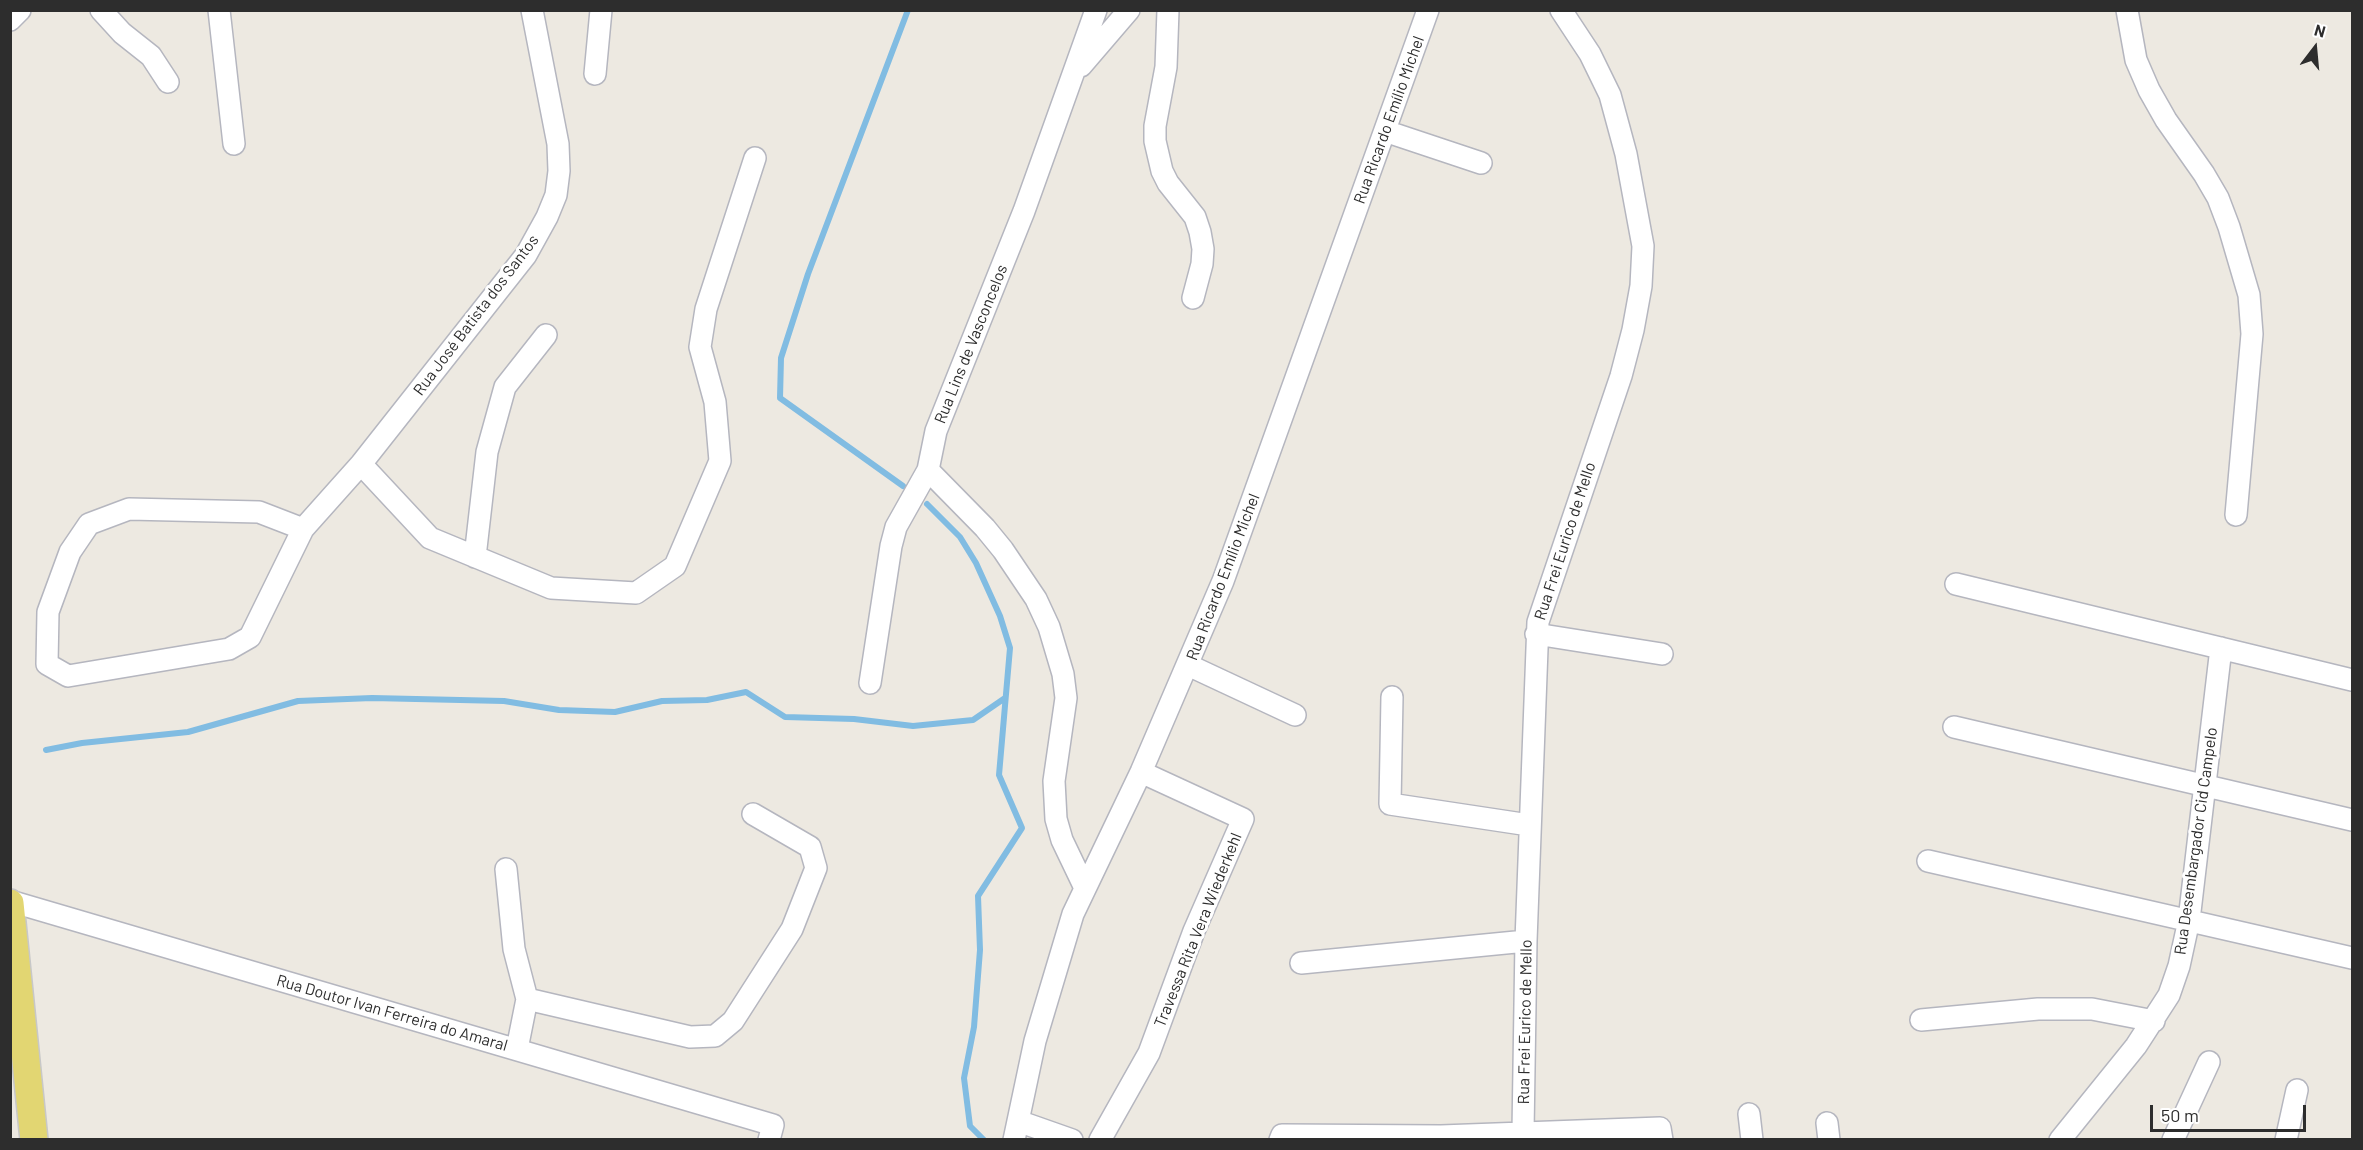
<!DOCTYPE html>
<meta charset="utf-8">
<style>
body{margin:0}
#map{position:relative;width:2363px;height:1150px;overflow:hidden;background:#ede9e1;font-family:Barlow,sans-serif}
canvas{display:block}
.frame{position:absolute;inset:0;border:12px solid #2d2d2d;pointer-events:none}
.north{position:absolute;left:2285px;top:18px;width:60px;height:60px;-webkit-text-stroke:4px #fff;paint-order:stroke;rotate:16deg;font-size:16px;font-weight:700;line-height:24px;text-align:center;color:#2d2d2d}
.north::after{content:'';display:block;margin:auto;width:21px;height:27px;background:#2d2d2d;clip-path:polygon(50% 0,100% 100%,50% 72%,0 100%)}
.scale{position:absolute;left:2150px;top:1105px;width:156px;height:27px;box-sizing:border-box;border:3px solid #2d2d2d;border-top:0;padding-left:8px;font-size:18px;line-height:21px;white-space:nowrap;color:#2d2d2d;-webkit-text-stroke:4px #fff;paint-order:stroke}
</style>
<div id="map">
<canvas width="2363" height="1150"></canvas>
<div class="frame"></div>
<div class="north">N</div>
<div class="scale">50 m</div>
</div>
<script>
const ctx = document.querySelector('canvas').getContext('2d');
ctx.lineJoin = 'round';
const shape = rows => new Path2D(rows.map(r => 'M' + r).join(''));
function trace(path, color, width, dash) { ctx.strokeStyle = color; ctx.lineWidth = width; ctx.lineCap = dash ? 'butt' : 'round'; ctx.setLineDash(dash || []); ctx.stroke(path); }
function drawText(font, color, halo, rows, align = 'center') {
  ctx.font = font + ' Barlow,sans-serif'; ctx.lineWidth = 6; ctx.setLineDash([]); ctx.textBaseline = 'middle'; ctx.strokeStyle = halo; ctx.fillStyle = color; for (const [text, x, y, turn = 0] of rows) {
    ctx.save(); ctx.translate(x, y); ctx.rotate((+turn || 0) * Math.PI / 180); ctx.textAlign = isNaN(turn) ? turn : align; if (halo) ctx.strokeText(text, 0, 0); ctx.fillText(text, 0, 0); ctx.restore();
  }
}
trace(shape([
 [903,486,780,398,781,358,808,274,908,10],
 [927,504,960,537,976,563,1000,616,1010,648,999,775,1022,828,978,896,980,950,974,1027,964,1078,970,1126,984,1140],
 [46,750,82,743,188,732,298,701,372,698,504,701,559,710,615,712,662,701,707,700,746,692,785,717,854,719,913,726,973,720,1005,698]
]), '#81bce2', 6);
const minor = shape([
 [101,10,122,33,151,56,168,82],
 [219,10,234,144],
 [1168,10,1166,67,1155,126,1155,141,1162,171,1168,183,1195,217,1200,232,1203,249,1202,264,1193,298],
 [2127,10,2136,60,2149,90,2166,120,2204,174,2218,198,2229,227,2249,295,2252,334,2236,515],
 [10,20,20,10],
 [1081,66,1129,10],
 [595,74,601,10],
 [1385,131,1481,163],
 [361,464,430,538,551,588,636,593,675,566,720,461,715,402,700,347,706,309,755,158],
 [928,470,985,528,1003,550,1036,599,1049,627,1063,674,1066,698,1054,781,1056,819,1062,840,1085,888],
 [303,529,259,512,129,509,89,524,70,552,48,612,47,664,68,676,229,649,250,637,303,529,361,464,526,255,547,217,556,195,559,171,558,144,532,10],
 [475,557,487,452,505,387,546,335],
 [1956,584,2352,680],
 [1536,634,1662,654],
 [1188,665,1295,715],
 [870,683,891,546,896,527,928,470,936,431,1024,211,1096,10],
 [1392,697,1390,804,1529,825],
 [1954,727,2352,820],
 [1928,861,2352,958],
 [506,869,514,949,527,999],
 [10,901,773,1125,769,1140],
 [1301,963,1526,941],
 [1921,1020,2038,1009,2092,1009,2154,1021],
 [517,1049,527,999,690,1037,715,1036,733,1021,792,929,816,868,810,847,753,814],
 [1749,1114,1752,1140],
 [1018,1121,1072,1140],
 [1827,1123,1829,1140],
 [1523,1132,1526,941,1538,622,1621,376,1633,330,1641,286,1643,246,1626,154,1610,95,1590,54,1561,10],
 [1014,1140,1035,1041,1073,914,1141,772,1223,581,1428,10],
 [1100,1140,1149,1053,1194,931,1243,819,1141,772],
 [1280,1140,1282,1135,1441,1136,1660,1128,1662,1140],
 [2060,1140,2136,1046,2169,995,2179,966,2189,920,2221,648],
 [2173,1140,2209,1062],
 [2286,1140,2297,1090]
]);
const major = shape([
 [10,903,34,1140]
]);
trace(minor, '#b5b6bf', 24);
trace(major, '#c8c8c8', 30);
trace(minor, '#fff', 21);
trace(major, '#e2d672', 27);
drawText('16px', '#2d2d2d', '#fff', [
 ["Rua Ricardo Emílio Michel",1389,120,-70],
 ["Rua José Batista dos Santos",476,315,-53],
 ["Rua Lins de Vasconcelos",971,344,-68],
 ["Rua Frei Eurico de Mello",1565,541,-72],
 ["Rua Ricardo Emílio Michel",1223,577,-69],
 ["Rua Desembargador Cid Campelo",2196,841,-82],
 ["Travessa Rita Vera Wiederkehl",1198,930,-68],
 ["Rua Doutor Ivan Ferreira do Amaral",392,1013,16],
 ["Rua Frei Eurico de Mello",1525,1022,-89]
]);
</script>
